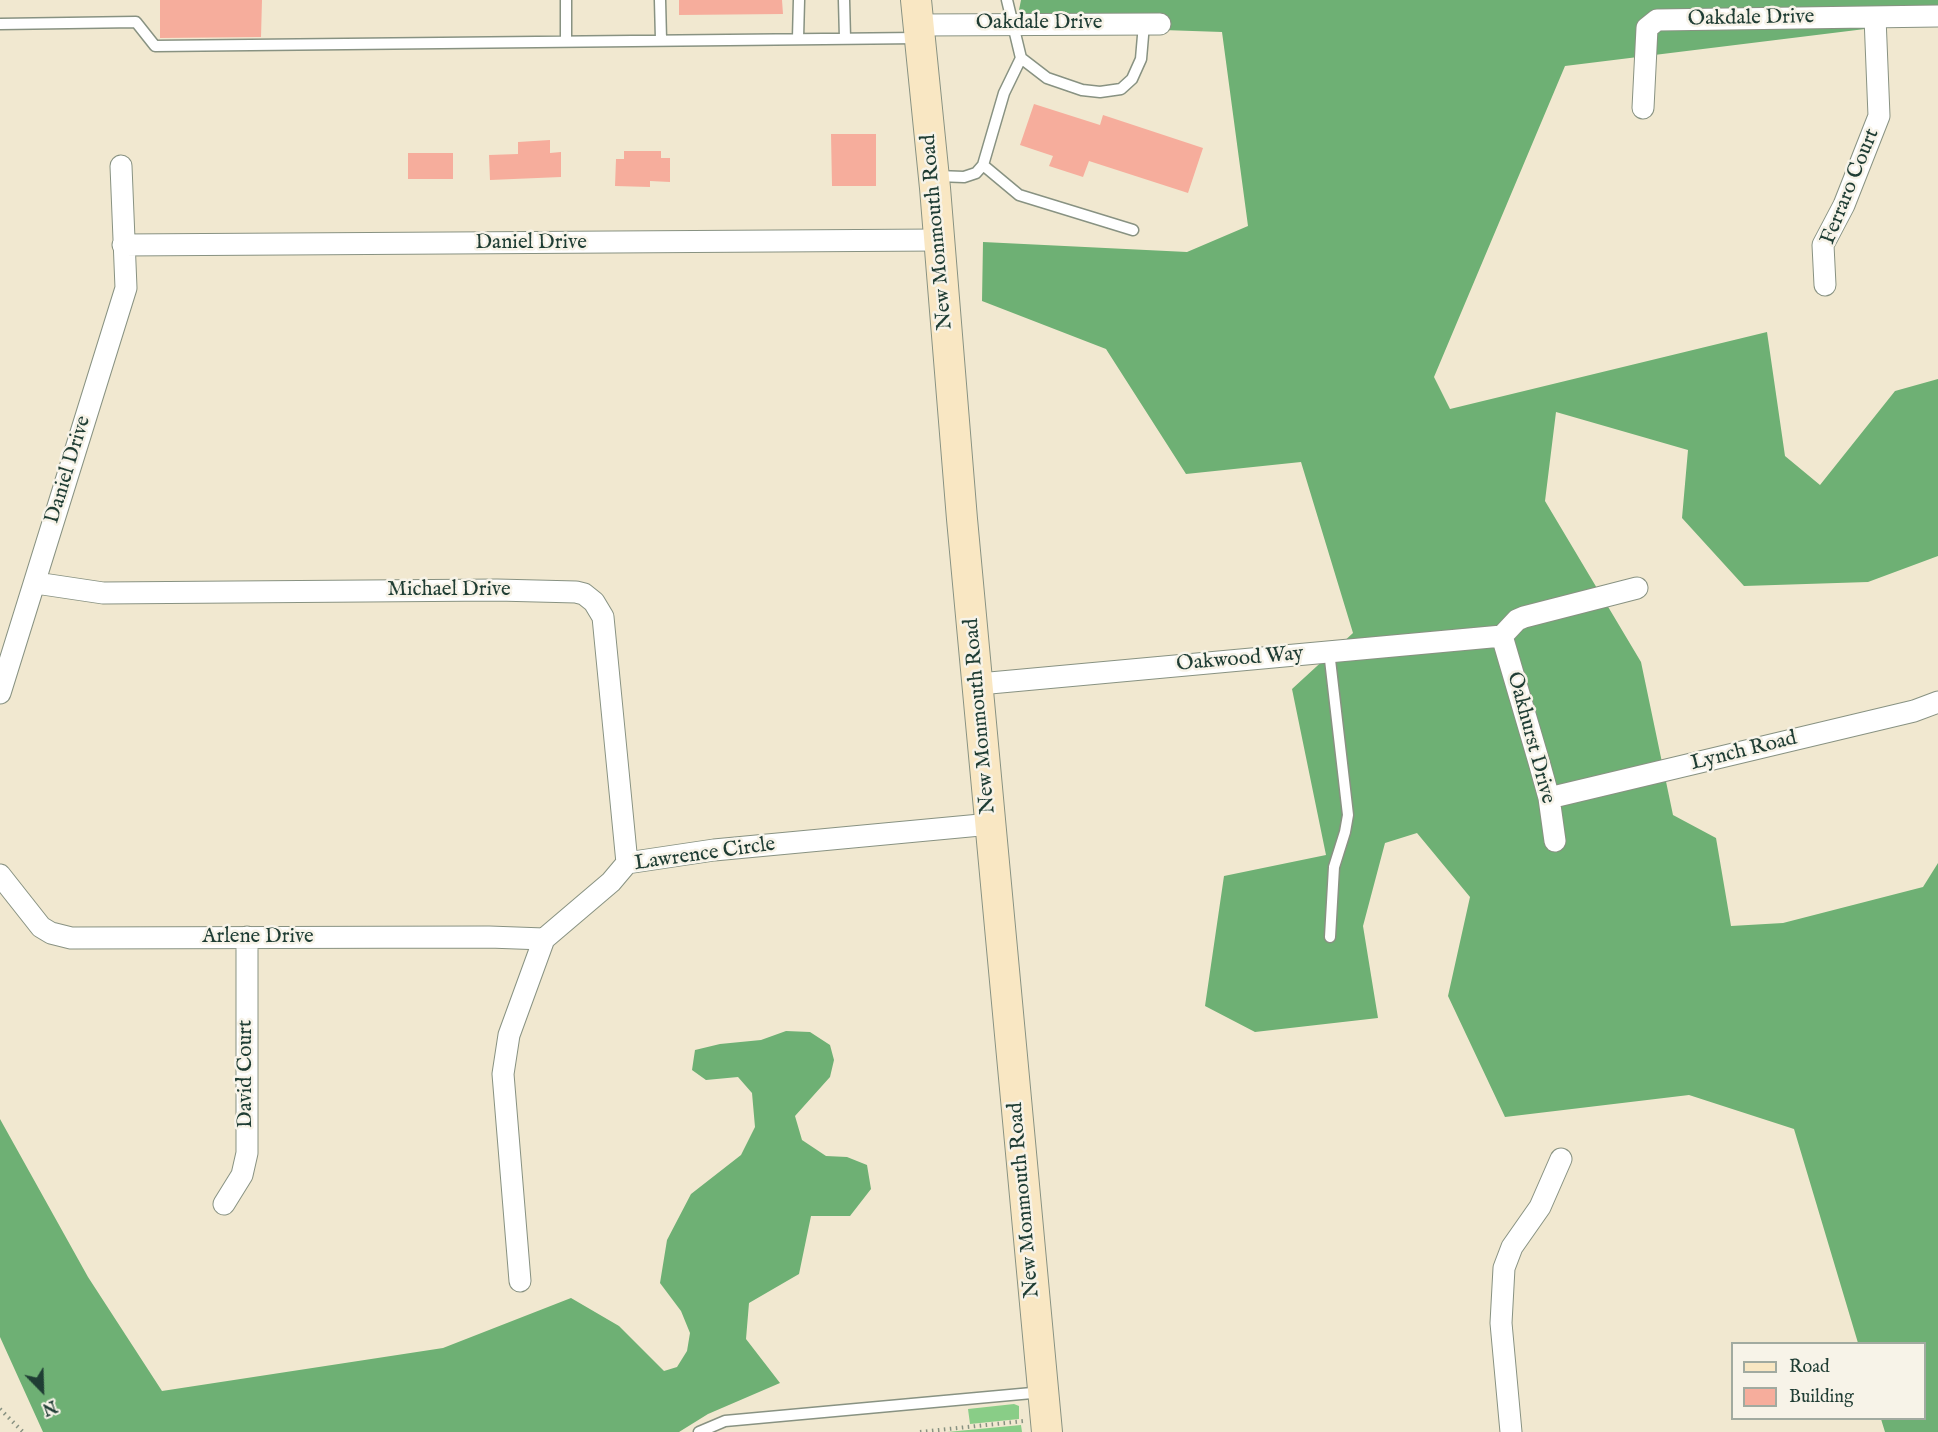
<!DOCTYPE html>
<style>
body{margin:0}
#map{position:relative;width:1938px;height:1432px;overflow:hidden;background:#f1e8d0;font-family:"IM FELL English",serif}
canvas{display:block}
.legend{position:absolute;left:1731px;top:1342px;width:195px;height:78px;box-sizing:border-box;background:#f7f3e8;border:2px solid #a1aaa0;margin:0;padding:8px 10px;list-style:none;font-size:18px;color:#1f3d34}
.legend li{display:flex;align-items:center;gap:12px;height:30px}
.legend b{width:30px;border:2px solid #a1aaa0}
.north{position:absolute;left:12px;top:1360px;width:60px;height:60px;-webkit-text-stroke:4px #f7f3e8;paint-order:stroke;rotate:157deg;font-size:16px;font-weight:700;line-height:24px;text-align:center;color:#1f3d34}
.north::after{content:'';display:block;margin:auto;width:21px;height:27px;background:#1f3d34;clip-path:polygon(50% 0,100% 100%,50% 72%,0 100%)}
</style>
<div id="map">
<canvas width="1938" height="1432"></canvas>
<ul class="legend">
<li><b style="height:8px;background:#f9e7c3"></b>Road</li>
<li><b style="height:16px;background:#f6ad9c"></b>Building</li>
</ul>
<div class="north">N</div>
</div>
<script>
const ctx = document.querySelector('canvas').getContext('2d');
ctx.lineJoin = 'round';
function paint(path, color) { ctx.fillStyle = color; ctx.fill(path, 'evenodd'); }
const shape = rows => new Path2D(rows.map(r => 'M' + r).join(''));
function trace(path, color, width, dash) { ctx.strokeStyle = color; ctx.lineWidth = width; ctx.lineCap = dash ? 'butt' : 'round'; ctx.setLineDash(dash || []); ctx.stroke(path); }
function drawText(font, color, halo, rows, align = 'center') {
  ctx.font = font + ' "IM FELL English",serif'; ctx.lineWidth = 5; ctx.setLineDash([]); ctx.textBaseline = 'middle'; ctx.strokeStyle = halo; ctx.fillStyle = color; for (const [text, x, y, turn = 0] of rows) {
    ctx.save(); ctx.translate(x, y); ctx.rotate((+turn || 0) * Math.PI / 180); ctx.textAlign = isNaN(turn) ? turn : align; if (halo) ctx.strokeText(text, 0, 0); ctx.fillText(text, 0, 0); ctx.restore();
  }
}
paint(shape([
 [1014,1404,1019,1406,1019,1419,970,1424,968,1409],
 [1021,1425,1022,1432,947,1432]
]), '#89cd87');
paint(shape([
 [1021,0,1938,0,1938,20,1565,66,1434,377,1450,409,1767,332,1785,456,1820,485,1895,391,1938,379,1938,556,1868,582,1744,586,1682,518,1688,450,1556,412,1545,501,1641,662,1673,815,1716,838,1731,926,1783,923,1923,887,1938,863,1938,1432,1885,1432,1881,1419,1924,1418,1924,1344,1858,1343,1794,1129,1689,1095,1505,1117,1448,996,1470,897,1417,833,1385,843,1363,926,1378,1018,1255,1032,1205,1006,1224,876,1326,855,1292,689,1353,633,1301,462,1186,474,1106,349,982,301,983,242,1187,252,1248,226,1222,32,1016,25],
 [786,1031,810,1032,830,1045,834,1060,830,1077,795,1116,802,1140,826,1156,847,1157,867,1165,871,1189,850,1216,811,1216,799,1274,749,1303,746,1339,780,1383,708,1414,679,1432,43,1432,0,1337,0,1119,88,1277,162,1391,443,1348,571,1298,619,1326,664,1371,677,1367,687,1351,690,1333,681,1311,660,1283,667,1240,691,1194,741,1155,755,1127,752,1093,738,1077,706,1080,692,1070,695,1050,720,1044,761,1040]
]), '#6eb074');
paint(shape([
 [160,0,262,0,261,37,160,38],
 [679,0,782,0,783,14,679,15],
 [1034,104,1100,125,1103,115,1203,148,1188,193,1089,161,1083,177,1049,166,1053,156,1020,145],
 [831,134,876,134,876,186,832,186],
 [550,140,550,153,561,152,561,177,490,180,489,155,518,154,518,142],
 [624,151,661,151,661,158,670,158,670,182,650,181,650,187,615,186,616,159,624,159],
 [408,153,453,153,453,179,408,179]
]), '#f6ad9c');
const lane = shape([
 [566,0,566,40],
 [660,0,661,39],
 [844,0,845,38],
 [1007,0,1021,58,1047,78,1082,90,1100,92,1121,89,1132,79,1141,59,1144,24],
 [0,24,136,22,155,46,919,38],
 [798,38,799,0],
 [983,165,1019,195,1133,230],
 [937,176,964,177,976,173,983,165,1004,93,1021,58],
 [1329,651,1348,815,1345,832,1334,867,1330,937],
 [699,1432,725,1421,1043,1392]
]);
const street = shape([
 [918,25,1160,24],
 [1643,108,1647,28,1657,20,1938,16],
 [123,245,939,240],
 [1825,285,1823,245,1844,205,1879,116,1875,17],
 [36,583,103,593,497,590,576,592,584,594,594,602,603,617,627,863],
 [1502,636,1539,762,1549,798,1555,841],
 [1502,636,1517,620,1524,617,1637,588],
 [979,684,1502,636],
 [0,693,126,288,121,166],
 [1549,798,1914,711,1938,702],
 [0,875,41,927,51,933,71,938,489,937,544,939],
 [224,1204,242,1175,247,1153,247,937],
 [520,1281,503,1074,509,1035,544,939,611,882,627,863,714,850,991,824],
 [1511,1432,1501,1323,1504,1268,1512,1247,1540,1207,1561,1159]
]);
const secondary = shape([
 [916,0,935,188,962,519,1047,1432]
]);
trace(lane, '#889282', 13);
trace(street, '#889282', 23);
trace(secondary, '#889282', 32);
trace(shape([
 [0,1409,23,1432],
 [920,1432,1024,1421]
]), '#889282', 4, [1.5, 4.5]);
trace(lane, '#fff', 10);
trace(street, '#fff', 21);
trace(secondary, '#f9e7c3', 30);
drawText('21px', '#1f3d34', '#f7f3e8', [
 ["Oakdale Drive",1751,19,-1],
 ["Oakdale Drive",1039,24],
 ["Ferraro Court",1851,187,-68],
 ["New Monmouth Road",938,232,-95],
 ["Daniel Drive",531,244],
 ["Daniel Drive",69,470,-73],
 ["Michael Drive",449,591],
 ["Oakwood Way",1240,660,-5],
 ["New Monmouth Road",981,716,-95],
 ["Oakhurst Drive",1530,738,75],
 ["Lynch Road",1744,752,-14],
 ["Lawrence Circle",705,855,-8],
 ["Arlene Drive",258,938],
 ["David Court",247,1074,-90],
 ["New Monmouth Road",1025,1200,-95]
]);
</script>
